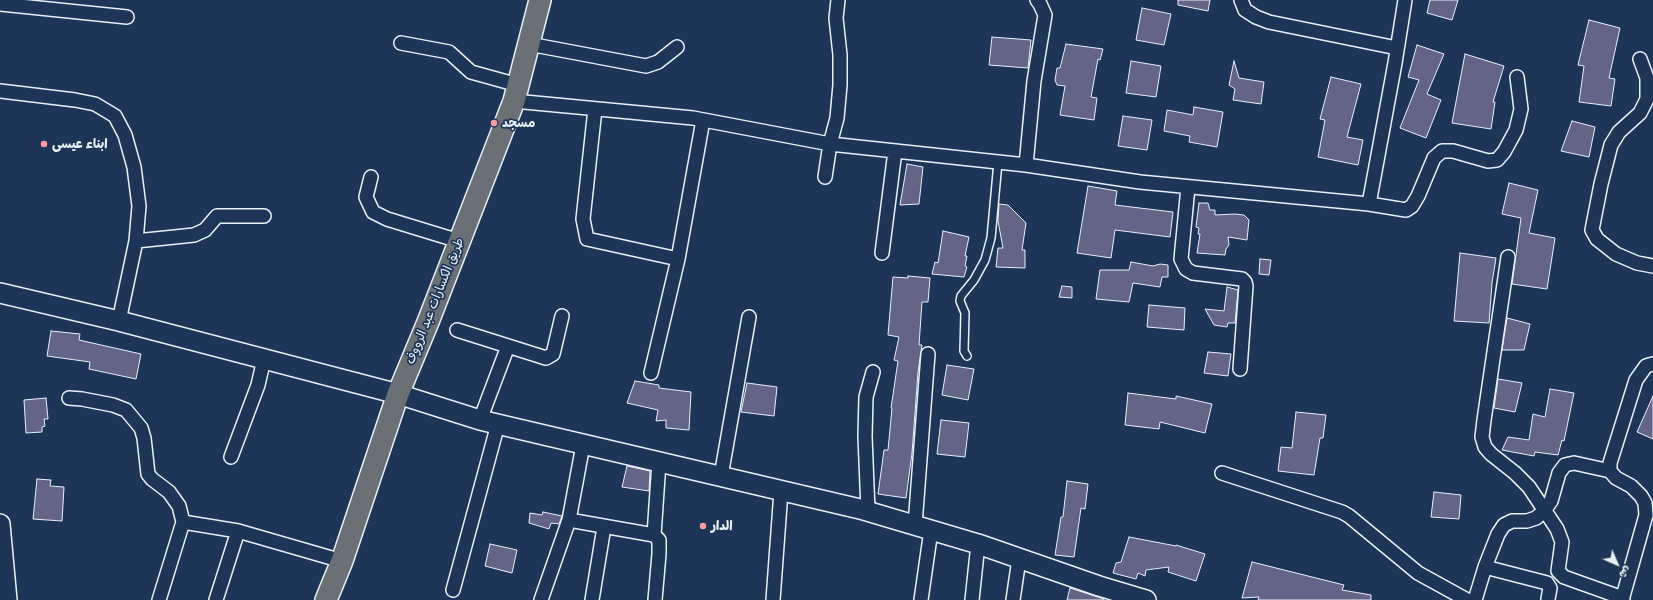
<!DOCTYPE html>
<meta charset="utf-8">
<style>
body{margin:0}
#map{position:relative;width:1653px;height:600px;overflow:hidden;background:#1d3557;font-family:Delius,"Playpen Sans Arabic",sans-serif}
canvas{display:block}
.north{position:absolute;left:1597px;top:544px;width:40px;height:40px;-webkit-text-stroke:3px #1d3557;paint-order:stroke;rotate:135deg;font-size:11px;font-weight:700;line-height:16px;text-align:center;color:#e8f1f8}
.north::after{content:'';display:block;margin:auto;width:14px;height:18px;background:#e8f1f8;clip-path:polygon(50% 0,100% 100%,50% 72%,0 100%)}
</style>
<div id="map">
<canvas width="1653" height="600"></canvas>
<div class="north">ش</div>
</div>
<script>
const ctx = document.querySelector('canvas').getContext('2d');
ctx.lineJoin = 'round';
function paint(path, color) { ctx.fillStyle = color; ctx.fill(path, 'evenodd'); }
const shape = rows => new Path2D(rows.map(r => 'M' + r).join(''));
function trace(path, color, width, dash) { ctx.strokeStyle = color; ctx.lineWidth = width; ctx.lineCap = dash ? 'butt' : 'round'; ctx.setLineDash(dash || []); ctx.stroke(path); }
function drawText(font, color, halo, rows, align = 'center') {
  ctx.font = font + ' Delius,"Playpen Sans Arabic",sans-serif'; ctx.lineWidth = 3.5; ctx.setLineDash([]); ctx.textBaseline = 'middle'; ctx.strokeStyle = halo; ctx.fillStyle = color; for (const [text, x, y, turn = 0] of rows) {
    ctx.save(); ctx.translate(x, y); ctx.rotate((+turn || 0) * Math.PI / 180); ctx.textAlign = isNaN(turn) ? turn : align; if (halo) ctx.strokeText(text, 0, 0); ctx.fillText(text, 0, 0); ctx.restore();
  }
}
const building = shape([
 [1178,0,1210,0,1208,11,1178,5,1178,0],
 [1430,0,1458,0,1452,20,1427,13,1430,0],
 [1142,8,1171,14,1164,45,1136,40,1142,8],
 [1589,20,1620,28,1609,78,1615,79,1611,106,1579,102,1584,66,1578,65,1589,20],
 [992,37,1031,40,1028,68,989,65,992,37],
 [1066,44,1103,49,1100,60,1098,59,1091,97,1097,98,1094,120,1060,115,1065,86,1057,85,1055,80,1057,68,1060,68,1066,44],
 [1417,45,1444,54,1427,94,1441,100,1426,138,1400,128,1419,80,1408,77,1417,45],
 [1465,54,1504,66,1493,102,1495,102,1491,129,1452,123,1465,54],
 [1131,61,1161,66,1156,97,1126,93,1131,61],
 [1234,61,1239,78,1264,82,1261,104,1233,100,1235,89,1229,85,1234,61],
 [1331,77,1361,84,1347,137,1363,140,1358,165,1318,157,1325,120,1320,119,1331,77],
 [1194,107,1223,112,1217,147,1189,142,1190,136,1164,131,1167,110,1193,115,1194,107],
 [1123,116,1152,120,1147,150,1118,146,1123,116],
 [1572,121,1595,127,1589,157,1561,151,1572,121],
 [907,164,923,167,919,204,900,205,907,164],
 [1509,183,1538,190,1529,233,1555,238,1547,289,1512,284,1521,218,1502,214,1509,183],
 [1088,186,1117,191,1115,205,1173,212,1170,237,1115,230,1111,258,1077,253,1088,186],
 [1199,203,1208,203,1210,210,1215,210,1215,215,1235,214,1244,215,1249,220,1247,240,1228,237,1229,245,1226,249,1225,255,1197,253,1200,234,1198,234,1199,228,1196,227,1199,203],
 [999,204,1008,205,1026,223,1022,250,1025,250,1025,268,996,267,998,248,1003,248,998,221,999,204],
 [943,231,969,237,965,256,967,256,965,266,967,267,964,277,932,274,935,262,938,263,943,231],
 [1460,253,1496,258,1492,283,1489,323,1454,321,1460,253],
 [1260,259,1271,260,1269,275,1259,274,1260,259],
 [1131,262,1153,266,1160,264,1168,265,1168,277,1162,277,1160,287,1133,283,1129,302,1096,299,1100,270,1129,270,1131,262],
 [908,276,930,278,928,302,922,302,919,345,922,345,918,372,912,453,906,498,878,494,884,450,888,450,892,408,891,408,898,361,894,360,899,337,888,335,893,277,908,278,908,276],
 [1062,286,1072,287,1072,298,1059,297,1062,286],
 [1227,287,1238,290,1235,323,1228,323,1227,327,1214,325,1205,309,1224,311,1227,287],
 [1149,305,1185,308,1184,330,1147,327,1149,305],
 [1507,318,1530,324,1524,350,1502,350,1507,318],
 [51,331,80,334,79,340,141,354,136,379,89,369,90,362,47,356,51,331],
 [1208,352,1231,354,1228,376,1204,373,1208,352],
 [947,365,974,369,968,400,942,395,947,365],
 [1498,379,1522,383,1515,412,1494,408,1498,379],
 [635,381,659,385,659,388,691,392,689,430,666,428,666,420,656,421,658,410,627,403,635,381],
 [747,383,777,387,774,416,741,412,747,383],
 [1550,389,1574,393,1564,441,1562,440,1558,455,1535,452,1534,456,1502,450,1508,437,1529,440,1533,414,1545,417,1550,389],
 [1128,393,1176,399,1176,396,1212,404,1205,433,1160,422,1159,429,1125,425,1128,393],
 [1653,396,1653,439,1637,432,1653,396],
 [46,398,48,419,44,419,45,426,42,427,42,432,26,433,24,400,46,398],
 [1296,412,1326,415,1323,438,1320,438,1314,475,1278,471,1281,447,1292,448,1296,412],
 [941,420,969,423,965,457,937,454,941,420],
 [627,466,650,471,649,491,622,487,627,466],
 [37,479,51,480,50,486,64,487,62,521,33,519,37,479],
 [1067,481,1088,484,1085,509,1081,508,1074,557,1055,555,1061,517,1063,517,1067,481],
 [1434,492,1461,495,1459,519,1431,517,1434,492],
 [543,512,562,516,559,524,551,523,549,529,529,523,530,513,542,515,543,512],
 [1129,537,1176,546,1176,545,1205,554,1196,581,1168,572,1169,567,1146,570,1145,576,1138,573,1136,579,1113,573,1116,563,1121,562,1129,537],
 [490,544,517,550,512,573,485,566,490,544],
 [1252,562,1344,585,1342,590,1371,595,1371,600,1258,600,1259,597,1242,598,1252,562],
 [1070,588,1104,599,1104,600,1067,600,1070,588]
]);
paint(building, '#646486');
trace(building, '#e8f1f8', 1);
const lane = shape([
 [967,356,964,351,965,313,960,301,961,296,974,280,985,260,991,238,998,162]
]);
const street = shape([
 [1241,0,1245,10,1256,17,1269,22,1397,48],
 [0,4,127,17],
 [401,43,449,52,471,72,518,85],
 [529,44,646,66,658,62,677,47],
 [1640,59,1647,78,1647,99,1640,113,1619,132,1611,145,1601,184,1592,230,1597,239,1616,254,1637,263,1653,266],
 [0,91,75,100,95,104,115,116,125,135,134,167,139,206,136,241,119,321],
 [514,101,693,118,830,144,1026,165,1140,182,1369,204,1406,210,1412,206,1418,196,1434,158,1442,151,1453,151,1488,161,1497,160,1504,152,1516,130,1521,109,1517,77],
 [595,109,583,219,587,239,678,259],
 [1026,165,1034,81,1045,15,1040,4,1037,0],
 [371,177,366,197,373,212,387,219,459,241],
 [825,177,830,144,837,118,840,85,840,55,836,18,838,0],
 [1188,187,1181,259,1186,269,1193,273,1242,279,1245,282,1246,286,1240,369],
 [1369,204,1395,63,1405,0],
 [136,241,194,235,205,230,217,216,264,216],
 [882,253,895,151],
 [1508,257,1484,420,1482,437,1485,447,1491,454,1515,473,1529,487,1557,529,1562,542,1558,571,1564,577,1623,598],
 [457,330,546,358,553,354,562,316],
 [651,373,678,259,703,120],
 [69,398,82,399,113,405,126,410,141,428,144,438,148,474,152,479,169,492,179,506,183,522,238,531,342,561],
 [480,420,508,346],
 [231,457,258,385,264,359],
 [1222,473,1342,512,1349,516,1418,573,1467,600],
 [721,476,749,317],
 [868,511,865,436,866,397,873,372],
 [569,520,654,535,659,540,659,554,655,600],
 [915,525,928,354],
 [654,535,659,462],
 [1485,567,1547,583,1550,588,1548,599],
 [453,590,498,424],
 [159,600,183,522],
 [216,600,238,531],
 [541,600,569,520,583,445],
 [592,600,604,527],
 [773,600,781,491],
 [921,600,931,530],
 [972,600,978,544],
 [1013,600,1019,559],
 [1475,600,1485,567,1498,534,1504,525,1512,521,1527,521,1536,518,1544,511,1551,501,1559,473,1565,465,1574,463,1610,471],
 [1622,600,1646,515,1645,503,1641,496,1631,486,1616,478,1610,471,1610,463,1636,380,1646,366,1653,364]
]);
const secondary = shape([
 [0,293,119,321,398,394,480,420,860,509,978,544,1099,586,1146,600],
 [0,524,7,600]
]);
const primary = shape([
 [326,600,342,561,398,394,428,322,514,101,540,0]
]);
trace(lane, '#e8f1f8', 10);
trace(street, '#e8f1f8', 16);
trace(secondary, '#e8f1f8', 22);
trace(primary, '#e8f1f8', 24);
trace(lane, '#1d3557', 7);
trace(street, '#1d3557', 13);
trace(secondary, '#1d3557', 19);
trace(primary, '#6a7074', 21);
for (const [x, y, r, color] of [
 [494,123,4,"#ff9aa2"],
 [44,144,4,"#ff9aa2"],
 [703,526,4,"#ff9aa2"]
]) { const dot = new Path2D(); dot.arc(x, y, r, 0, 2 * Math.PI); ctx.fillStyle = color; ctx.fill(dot); trace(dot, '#1d3557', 1.5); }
drawText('bold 13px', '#e8f1f8', '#1d3557', [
 ["مسجد",502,123],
 ["ابناء عيسى",52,144],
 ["الدار",711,526]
], 'left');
drawText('13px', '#e8f1f8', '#1d3557', [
 ["طريق الكسارات عبد الرووف",435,301,-68]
]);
</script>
